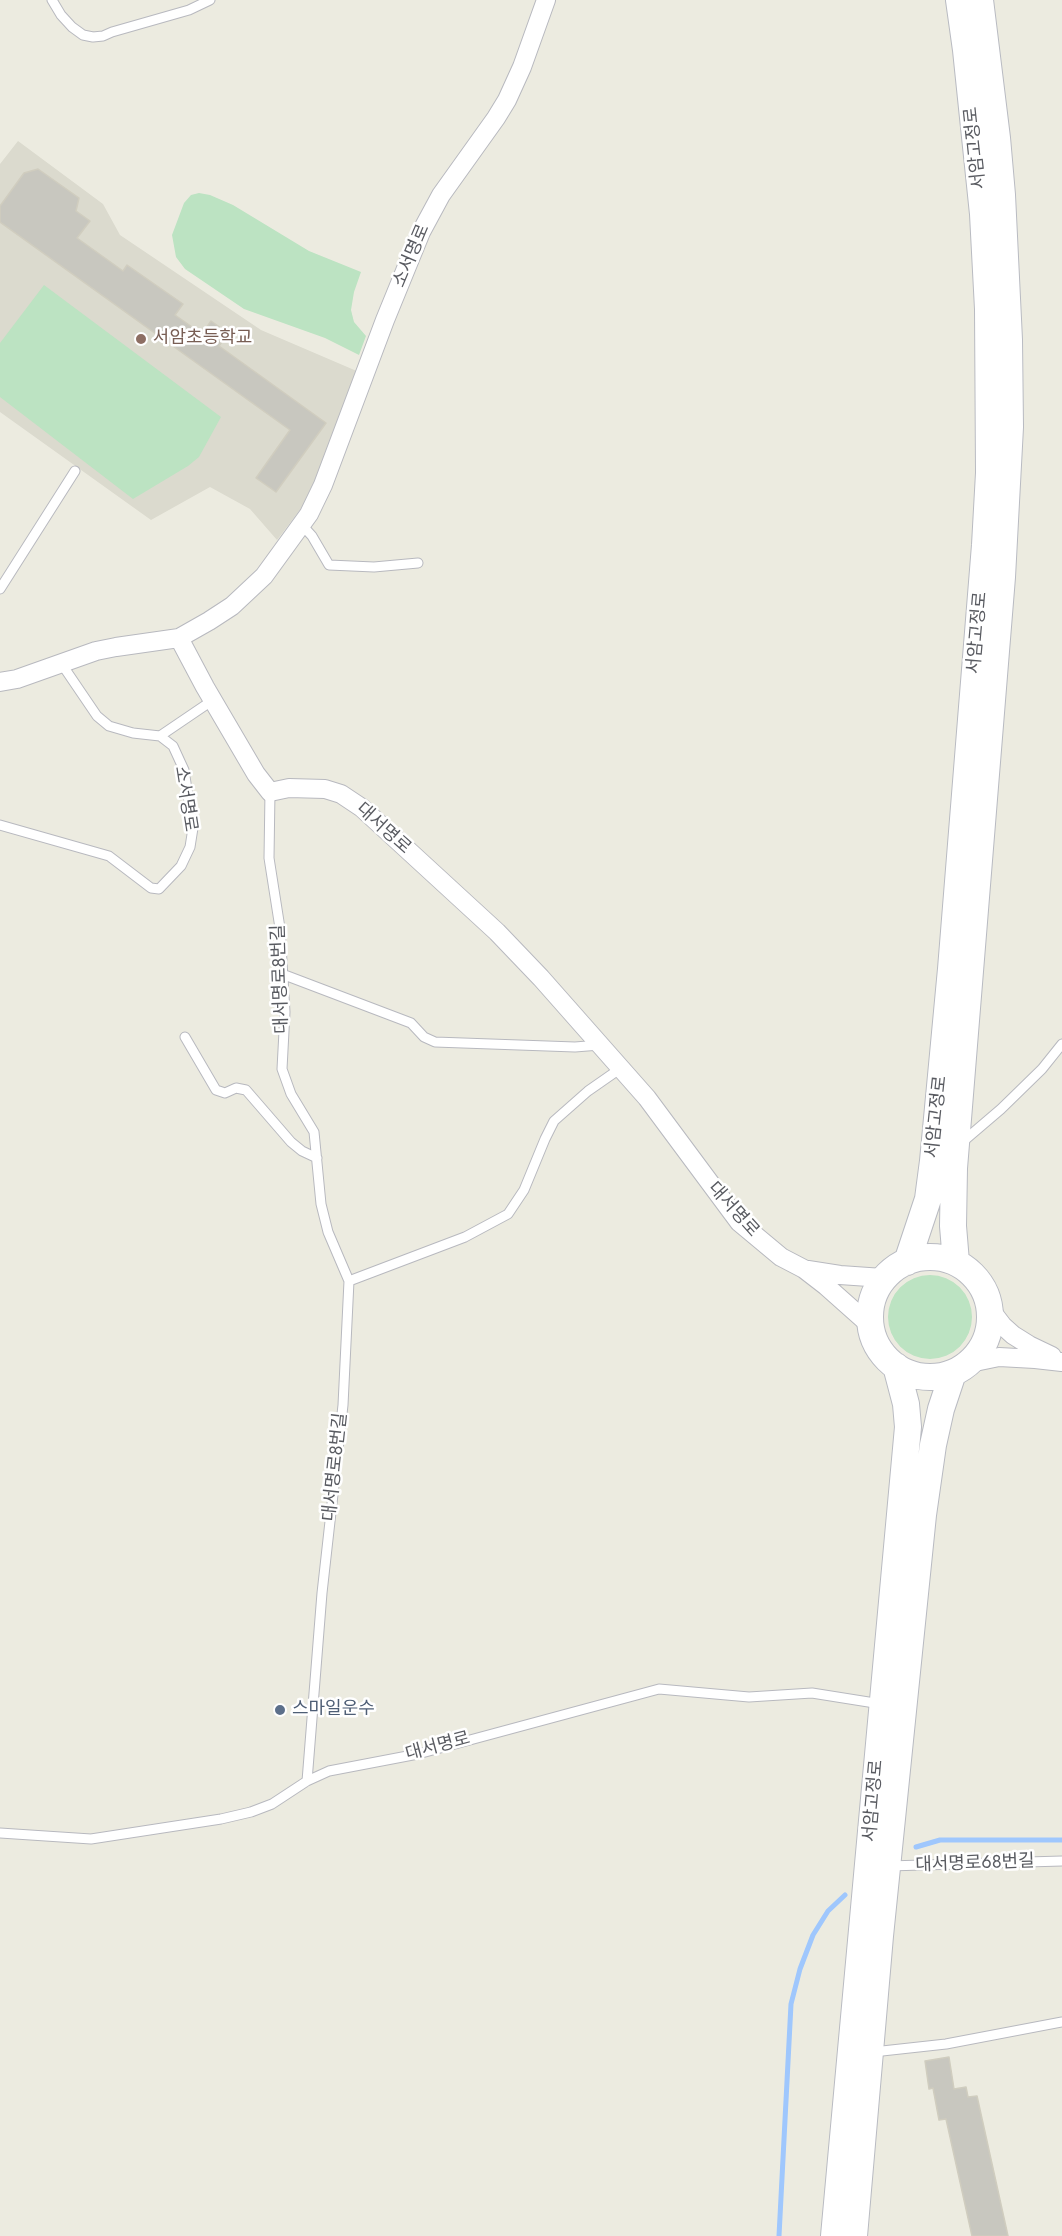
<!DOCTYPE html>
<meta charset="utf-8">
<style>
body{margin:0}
canvas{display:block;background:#ecebe0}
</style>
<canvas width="1062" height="2236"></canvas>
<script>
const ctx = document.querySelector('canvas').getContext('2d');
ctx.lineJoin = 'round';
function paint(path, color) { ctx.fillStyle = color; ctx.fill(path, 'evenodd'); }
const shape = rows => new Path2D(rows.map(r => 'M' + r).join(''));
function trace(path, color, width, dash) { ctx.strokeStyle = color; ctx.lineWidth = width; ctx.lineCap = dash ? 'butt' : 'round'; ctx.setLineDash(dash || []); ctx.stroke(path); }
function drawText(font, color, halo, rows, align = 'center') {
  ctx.font = font + ' Jost,"Noto Sans KR",sans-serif'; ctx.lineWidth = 5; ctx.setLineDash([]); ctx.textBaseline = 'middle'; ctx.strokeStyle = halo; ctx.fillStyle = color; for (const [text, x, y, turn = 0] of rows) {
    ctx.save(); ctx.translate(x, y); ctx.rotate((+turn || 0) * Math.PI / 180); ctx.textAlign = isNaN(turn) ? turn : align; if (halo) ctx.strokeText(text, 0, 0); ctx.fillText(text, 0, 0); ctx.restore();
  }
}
paint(shape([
 [18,141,103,204,120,235,261,330,359,372,319,474,305,503,277,540,250,509,210,487,151,520,0,412,0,164]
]), '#dbdace');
paint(shape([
 [199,193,210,195,233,205,309,251,361,272,354,292,351,310,354,322,366,336,359,355,325,338,244,309,185,269,176,257,172,235,184,203,191,195],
 [44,285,221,417,199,457,188,466,133,499,0,397,0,343],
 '888 1317a42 42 0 1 1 84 0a42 42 0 1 1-84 0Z'
]), '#bce3c2');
trace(shape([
 [916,1847,940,1840,1062,1840],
 [779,2236,791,2004,800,1969,813,1935,828,1911,845,1895]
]), '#9fc7fd', 5);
const building = shape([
 [38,169,79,198,76,211,90,221,77,238,123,271,127,265,183,304,175,315,202,334,211,321,228,333,219,346,326,423,276,492,256,478,290,430,0,222,0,206,24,173,38,169],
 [949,2057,954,2089,966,2087,968,2097,977,2096,1008,2236,972,2236,946,2119,939,2120,933,2088,929,2089,925,2061,949,2057]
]);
paint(building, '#c8c7bf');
trace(building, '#d0cdbf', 1.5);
const lane = shape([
 [52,0,61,15,72,27,83,35,93,37,103,36,112,32,189,10,210,0],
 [302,525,312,536,329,565,374,567,418,563],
 [0,589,75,471],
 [160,736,213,700],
 [270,792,269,858,280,928,285,1012,282,1069,291,1094,314,1132,321,1204,328,1232,349,1281,343,1405,322,1593,307,1781],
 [0,825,109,856,151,888,159,889,181,866,190,847,193,828,184,770,173,746,160,736,133,733,109,726,97,716,61,663],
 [282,974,411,1023,424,1037,435,1042,575,1047,600,1045],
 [185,1037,216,1090,225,1093,236,1088,246,1090,291,1142,302,1151,317,1158],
 [960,1144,1001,1109,1042,1069,1062,1044],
 [349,1281,465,1237,508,1214,524,1190,545,1139,554,1121,588,1091,621,1068],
 [0,1833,91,1839,221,1819,251,1812,272,1804,307,1781,329,1771,418,1754,659,1689,749,1697,812,1693,881,1704],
 [888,1866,1062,1861],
 [873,2052,946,2044,1062,2022]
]);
const street = shape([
 [179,638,205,687,256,774,270,792,289,788,325,789,341,794,362,808,497,932,541,978,647,1098,739,1222,781,1257,804,1269,826,1286,871,1326],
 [0,682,17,679,96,651,116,647,179,638,209,621,232,606,264,576,309,514,323,485,385,320,421,232,441,195,496,118,507,100,522,67,546,0],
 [808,1270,840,1275,883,1278],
 [990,1309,1003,1326,1013,1335,1029,1345,1052,1356],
 [970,1363,999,1357,1035,1359,1062,1362]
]);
const secondary = shape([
 '870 1317a60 60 0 1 1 120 0a60 60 0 1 1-120 0Z',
 [907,1262,928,1199,933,1161,951,969,985,545,989,473,988,309,983,214,966,50,959,0],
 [956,1262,953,1226,954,1168,1002,577,1010,427,1009,340,1002,195,997,138,980,0],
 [834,2236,908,1427,906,1404,896,1366],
 [854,2236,880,1936,923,1515,933,1445,941,1409,953,1373]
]);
trace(lane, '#b8b9bf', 11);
trace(street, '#b8b9bf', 20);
trace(secondary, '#b9bbc2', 28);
trace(lane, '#fff', 9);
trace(street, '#fff', 18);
trace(secondary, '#fff', 26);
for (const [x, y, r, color] of [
 [141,339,6,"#8d6e63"],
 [280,1710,6,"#5c6f8a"]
]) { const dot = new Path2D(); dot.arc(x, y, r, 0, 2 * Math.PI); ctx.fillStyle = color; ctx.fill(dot); trace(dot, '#fff', 2); }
drawText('18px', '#595b61', '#fff', [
 ["서암고정로",976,148,-96],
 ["소서명로",412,256,-67],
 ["서암고정로",978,633,-85],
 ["소서명로",185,799,81],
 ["대서명로",383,829,42],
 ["대서명로8번길",281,979,-92],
 ["서암고정로",937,1117,-84],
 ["대서명로",733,1210,48],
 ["대서명로8번길",336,1467,-84],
 ["대서명로",438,1747,-15],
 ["서암고정로",874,1801,-85],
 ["대서명로68번길",975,1864,-2]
]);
drawText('18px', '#785e54', '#fff', [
 ["서암초등학교",153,339]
], 'left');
drawText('18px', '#4e5e75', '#fff', [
 ["스마일운수",292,1710]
], 'left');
</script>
